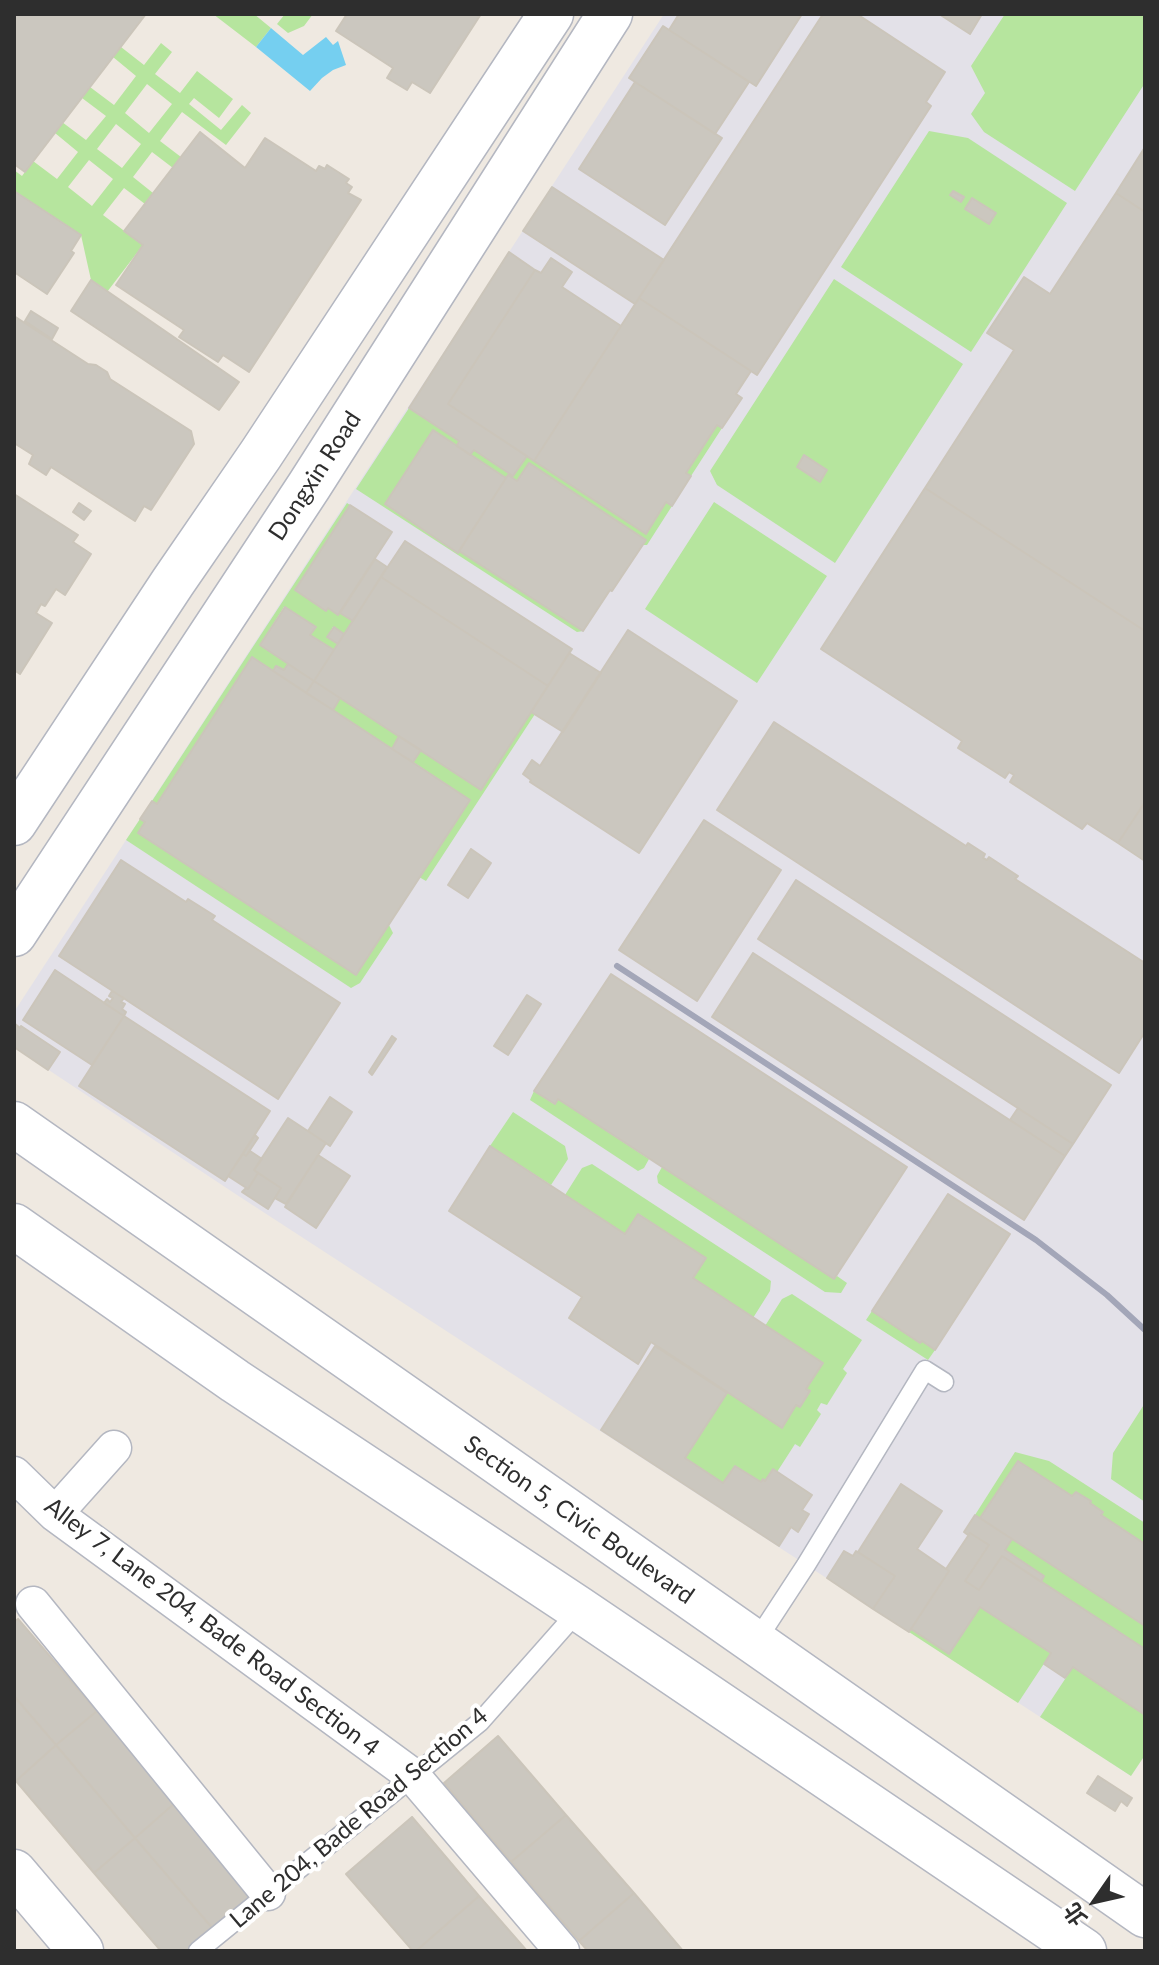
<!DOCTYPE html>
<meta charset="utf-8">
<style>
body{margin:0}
#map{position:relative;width:1159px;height:1965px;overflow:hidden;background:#efe9e1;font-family:Lato,"Noto Sans TC",sans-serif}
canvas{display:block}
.frame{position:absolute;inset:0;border:16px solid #2e2e2e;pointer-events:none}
.north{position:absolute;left:1055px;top:1861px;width:80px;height:80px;-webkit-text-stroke:6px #fff;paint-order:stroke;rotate:236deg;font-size:22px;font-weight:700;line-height:32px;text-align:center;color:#2e2e2e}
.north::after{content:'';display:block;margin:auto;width:28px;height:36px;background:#2e2e2e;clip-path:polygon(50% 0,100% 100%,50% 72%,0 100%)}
</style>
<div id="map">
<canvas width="1159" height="1965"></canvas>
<div class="frame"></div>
<div class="north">北</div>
</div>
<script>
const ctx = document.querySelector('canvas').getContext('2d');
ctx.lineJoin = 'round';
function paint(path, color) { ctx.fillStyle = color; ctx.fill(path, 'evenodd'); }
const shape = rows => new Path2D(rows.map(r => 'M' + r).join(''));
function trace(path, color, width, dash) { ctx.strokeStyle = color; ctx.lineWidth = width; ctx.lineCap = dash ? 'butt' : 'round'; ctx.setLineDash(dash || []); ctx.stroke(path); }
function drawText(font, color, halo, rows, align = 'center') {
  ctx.font = font + ' Lato,sans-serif'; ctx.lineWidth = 8; ctx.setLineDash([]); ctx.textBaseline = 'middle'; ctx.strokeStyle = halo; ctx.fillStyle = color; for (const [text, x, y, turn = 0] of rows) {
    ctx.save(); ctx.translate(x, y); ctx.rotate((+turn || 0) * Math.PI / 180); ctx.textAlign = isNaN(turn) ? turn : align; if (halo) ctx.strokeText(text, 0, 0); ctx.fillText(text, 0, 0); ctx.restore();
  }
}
paint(shape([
 [664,14,1145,14,1145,1755,1131,1776,234,1193,14,1047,14,1012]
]), '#e3e1e8');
paint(shape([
 [213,14,254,14,271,28,256,47],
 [285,14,313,14,304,26,288,33,277,24],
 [1005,14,1145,14,1145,83,1075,191,984,132,971,114,985,93,971,66],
 [161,43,172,52,155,74,180,93,197,71,233,99,219,118,194,98,189,104,221,130,242,105,251,113,226,145,182,112,160,141,181,157,173,168,152,152,133,177,153,193,145,204,124,188,103,215,143,245,107,292,91,280,81,235,14,191,14,170,22,176,33,161,57,179,78,152,55,133,62,122,86,140,106,116,82,98,90,87,114,105,136,76,113,57,121,47,144,65],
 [147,84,172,104,149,133,125,113],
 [116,124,141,144,122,168,97,149],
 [89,160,113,179,92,206,68,187],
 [929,131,968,138,1067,203,971,352,841,267],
 [834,279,963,364,835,563,717,485,710,471],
 [409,408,459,441,457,446,432,431,385,504,458,552,459,551,583,631,577,632,356,489],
 [717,425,722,428,691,476,686,473],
 [474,450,513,476,527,456,646,533,666,502,672,506,647,545,642,545,645,539,529,463,517,481,508,475,506,478,470,455],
 [714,502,827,576,757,683,645,609],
 [347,503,350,505,295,590,326,610,328,608,338,615,340,613,353,621,344,634,333,627,327,637,338,644,334,650,310,635,315,628,284,607,260,645,288,664,284,670,277,666,273,671,252,658,157,804,152,801],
 [340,698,399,736,392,749,333,710],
 [531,712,535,714,426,881,419,877,470,800,413,762,421,750],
 [140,819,145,822,138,833,356,975,389,925,393,933,360,983,351,988,126,840],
 [534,1091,554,1104,558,1099,649,1159,644,1168,638,1171,530,1100],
 [513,1112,565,1146,568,1159,551,1185,490,1146],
 [592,1164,771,1281,770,1291,753,1318,693,1278,705,1258,639,1214,625,1234,565,1195,582,1168],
 [662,1167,834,1279,837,1276,847,1283,841,1293,825,1292,658,1183,657,1176],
 [792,1294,862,1340,843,1369,847,1373,827,1405,821,1403,817,1410,821,1414,800,1447,795,1444,777,1472,761,1482,735,1466,723,1483,685,1458,728,1392,782,1427,796,1405,800,1407,810,1392,806,1389,823,1363,765,1326,782,1299],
 [872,1311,920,1343,922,1341,935,1350,928,1360,866,1320],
 [1145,1403,1145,1502,1111,1479,1113,1453],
 [1015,1452,1049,1461,1145,1523,1145,1544,1101,1515,1102,1511,1090,1503,1090,1501,1076,1492,1072,1496,1018,1461,980,1518,975,1515],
 [1012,1539,1145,1626,1145,1649,1041,1582,1044,1576,1005,1550],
 [980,1607,1051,1653,1018,1703,909,1632,911,1629],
 [1073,1667,1145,1715,1145,1729,1143,1732,1145,1734,1145,1755,1131,1776,1040,1717]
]), '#b6e59e');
paint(shape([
 [271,28,303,55,326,37,333,45,338,41,346,65,333,70,322,78,310,91,256,47]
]), '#75cff0');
const building = shape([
 [14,14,146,14,25,172,14,164,14,14],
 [347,14,481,14,430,93,412,82,407,90,387,78,393,68,336,31,347,14],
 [679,14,802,14,756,86,669,30,679,14],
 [823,14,857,14,945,72,926,102,931,106,757,375,639,298,823,14],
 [939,14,982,14,970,34,939,14],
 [663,26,749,82,715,134,629,78,663,26],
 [635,82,722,138,665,225,579,169,635,82],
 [200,132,245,168,265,138,316,171,319,166,325,169,327,165,349,179,346,183,352,187,348,193,361,200,249,372,223,355,218,362,179,337,184,330,116,285,143,245,124,231,200,132],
 [1145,147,1145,212,1116,193,1145,147],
 [552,187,664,260,635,304,523,231,552,187],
 [14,191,81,235,71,251,74,253,47,294,14,272,14,191],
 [953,191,964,197,961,202,950,195,953,191],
 [1116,193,1145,212,1145,631,925,488,1014,350,987,333,1024,277,1050,294,1116,193],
 [972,198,996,213,989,224,965,209,972,198],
 [509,252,535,270,448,404,527,456,513,476,474,450,470,455,457,446,459,441,409,408,509,252],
 [551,258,572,272,562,287,621,326,534,461,448,404,535,270,541,273,551,258],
 [91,280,239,382,219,410,71,311,91,280],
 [639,298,751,371,736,394,742,398,722,428,717,425,686,473,691,476,672,506,666,502,646,534,534,461,639,298],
 [31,311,58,328,52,339,25,321,31,311],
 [14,316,88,364,96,365,107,372,110,379,191,431,194,444,151,510,144,506,135,521,51,467,46,475,29,464,33,455,14,443,14,316],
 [433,430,506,478,458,553,385,504,433,430],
 [804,455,827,470,820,482,797,467,804,455],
 [529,463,646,540,612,591,610,590,583,631,459,551,508,475,517,481,529,463],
 [925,488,1145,631,1145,802,1118,843,1087,823,1082,829,1010,782,1014,775,1009,772,1005,778,958,748,962,741,821,649,925,488],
 [14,494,78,535,73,542,91,554,65,595,56,589,45,606,41,604,36,613,52,623,20,674,14,670,14,494],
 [79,503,91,511,84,520,73,512,79,503],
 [350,505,392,532,338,615,328,608,326,611,295,590,350,505],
 [405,541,572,649,548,686,381,577,405,541],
 [375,559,387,567,353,621,340,613,375,559],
 [381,577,548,686,481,790,314,681,381,577],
 [285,607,316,627,310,635,334,650,314,681,260,645,285,607],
 [334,627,344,634,338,644,327,637,334,627],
 [628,630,737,701,639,853,530,782,531,780,523,774,532,760,540,766,628,630],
 [569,653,601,673,563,732,531,712,569,653],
 [252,657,470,800,356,975,138,833,145,822,140,819,152,801,157,804,252,657],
 [288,664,314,681,306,693,273,671,276,666,284,670,288,664],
 [314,681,340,698,333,710,306,693,314,681],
 [774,722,966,846,968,843,985,854,983,858,987,860,989,857,1018,876,1015,879,1145,963,1145,1032,1119,1073,717,810,774,722],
 [399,736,421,750,413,762,392,749,399,736],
 [1145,802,1145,861,1118,843,1145,802],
 [704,820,781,870,697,1001,619,950,704,820],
 [471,849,491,863,468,898,448,885,471,849],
 [121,860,186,902,188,899,215,916,212,920,340,1003,278,1099,59,956,121,860],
 [796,880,1111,1085,1073,1144,758,939,796,880],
 [753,953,1065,1156,1024,1220,712,1017,753,953],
 [55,970,124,1016,92,1065,23,1020,55,970],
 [611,974,907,1167,834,1279,558,1099,555,1104,534,1091,611,974],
 [112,991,124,998,121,1002,125,1004,122,1009,126,1012,124,1016,104,1003,107,999,110,1002,113,998,109,996,112,991],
 [527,995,541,1004,508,1055,494,1046,527,995],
 [124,1016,270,1111,225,1181,79,1086,124,1016],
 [14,1023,20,1028,21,1026,60,1052,48,1070,14,1047,14,1023],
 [392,1036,396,1039,372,1075,369,1072,392,1036],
 [330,1097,352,1112,330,1146,308,1131,330,1097],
 [1018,1108,1073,1144,1065,1156,1010,1120,1018,1108],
 [288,1118,326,1143,286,1204,275,1198,281,1188,254,1170,288,1118],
 [255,1135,258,1138,246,1156,243,1154,255,1135],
 [490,1146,625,1234,638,1214,706,1258,693,1278,823,1363,806,1389,810,1391,800,1407,796,1405,782,1428,651,1342,638,1364,569,1318,582,1297,449,1211,490,1146],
 [250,1151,262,1159,254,1170,258,1173,248,1189,228,1176,243,1154,246,1156,250,1151],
 [318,1155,350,1176,316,1228,285,1207,318,1155],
 [258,1173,281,1188,268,1209,242,1192,246,1188,248,1189,258,1173],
 [948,1194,1010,1234,935,1350,922,1341,920,1343,872,1311,948,1194],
 [655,1346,727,1393,685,1458,723,1483,735,1466,761,1482,763,1479,765,1481,773,1469,812,1495,802,1510,809,1514,798,1532,791,1527,779,1546,601,1430,655,1346],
 [1018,1461,1072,1496,1076,1492,1091,1501,1090,1503,1103,1512,1101,1515,1145,1544,1145,1626,980,1518,1018,1461],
 [901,1484,942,1511,917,1549,949,1571,909,1632,873,1609,895,1576,858,1552,901,1484],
 [975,1515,1012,1539,1005,1550,1044,1576,1041,1582,1002,1556,979,1590,965,1581,989,1545,970,1533,968,1535,964,1532,975,1515],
 [970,1533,989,1545,965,1581,979,1590,1002,1556,1145,1649,1145,1715,1073,1667,1065,1678,1044,1664,1051,1653,980,1607,949,1654,911,1629,949,1571,946,1569,970,1533],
 [844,1551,853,1556,856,1551,895,1576,873,1609,827,1578,844,1551],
 [18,1619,97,1711,56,1745,14,1696,14,1622,18,1619],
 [14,1696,56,1745,16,1781,14,1779,14,1696],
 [97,1711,176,1802,135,1838,56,1745,97,1711],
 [498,1736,566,1815,511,1862,444,1783,498,1736],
 [56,1745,135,1838,94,1873,16,1781,56,1745],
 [1098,1776,1132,1798,1127,1806,1121,1801,1115,1811,1087,1793,1098,1776],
 [176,1802,255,1895,214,1930,135,1838,176,1802],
 [566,1815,634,1893,579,1941,511,1862,566,1815],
 [412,1817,479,1896,416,1951,413,1951,346,1874,412,1817],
 [135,1838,214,1930,189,1951,161,1951,94,1873,135,1838],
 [634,1893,683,1951,588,1951,579,1941,634,1893],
 [479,1896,527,1951,416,1951,479,1896]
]);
paint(building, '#cbc7bf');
trace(building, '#cbc5ba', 2);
const lane = shape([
 [755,1643,806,1565,925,1370,944,1382],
 [198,1951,480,1722,579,1610]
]);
const street = shape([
 [14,1474,55,1514,413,1776,562,1951],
 [55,1514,114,1448],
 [33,1604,268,1893]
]);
const secondary = shape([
 [14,823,173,582,261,454,551,14],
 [14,934,309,486,610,14],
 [14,1124,1145,1915],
 [14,1226,235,1381,579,1609,1084,1951],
 [14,1872,81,1951]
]);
trace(lane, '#b4b7c1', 21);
trace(street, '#b4b7c1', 37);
trace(secondary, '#b4b7c1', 47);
trace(lane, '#fff', 18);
trace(street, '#fff', 34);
trace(secondary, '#fff', 44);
trace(shape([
 [617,966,1036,1240,1107,1295,1145,1330]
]), '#a3a6b8', 6);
drawText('24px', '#2e2e2e', '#fff', [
 ["Dongxin Road",315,476,-57],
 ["Section 5, Civic Boulevard",579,1520,35],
 ["Alley 7, Lane 204, Bade Road Section 4",212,1627,37],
 ["Lane 204, Bade Road Section 4",359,1818,-40]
]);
</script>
